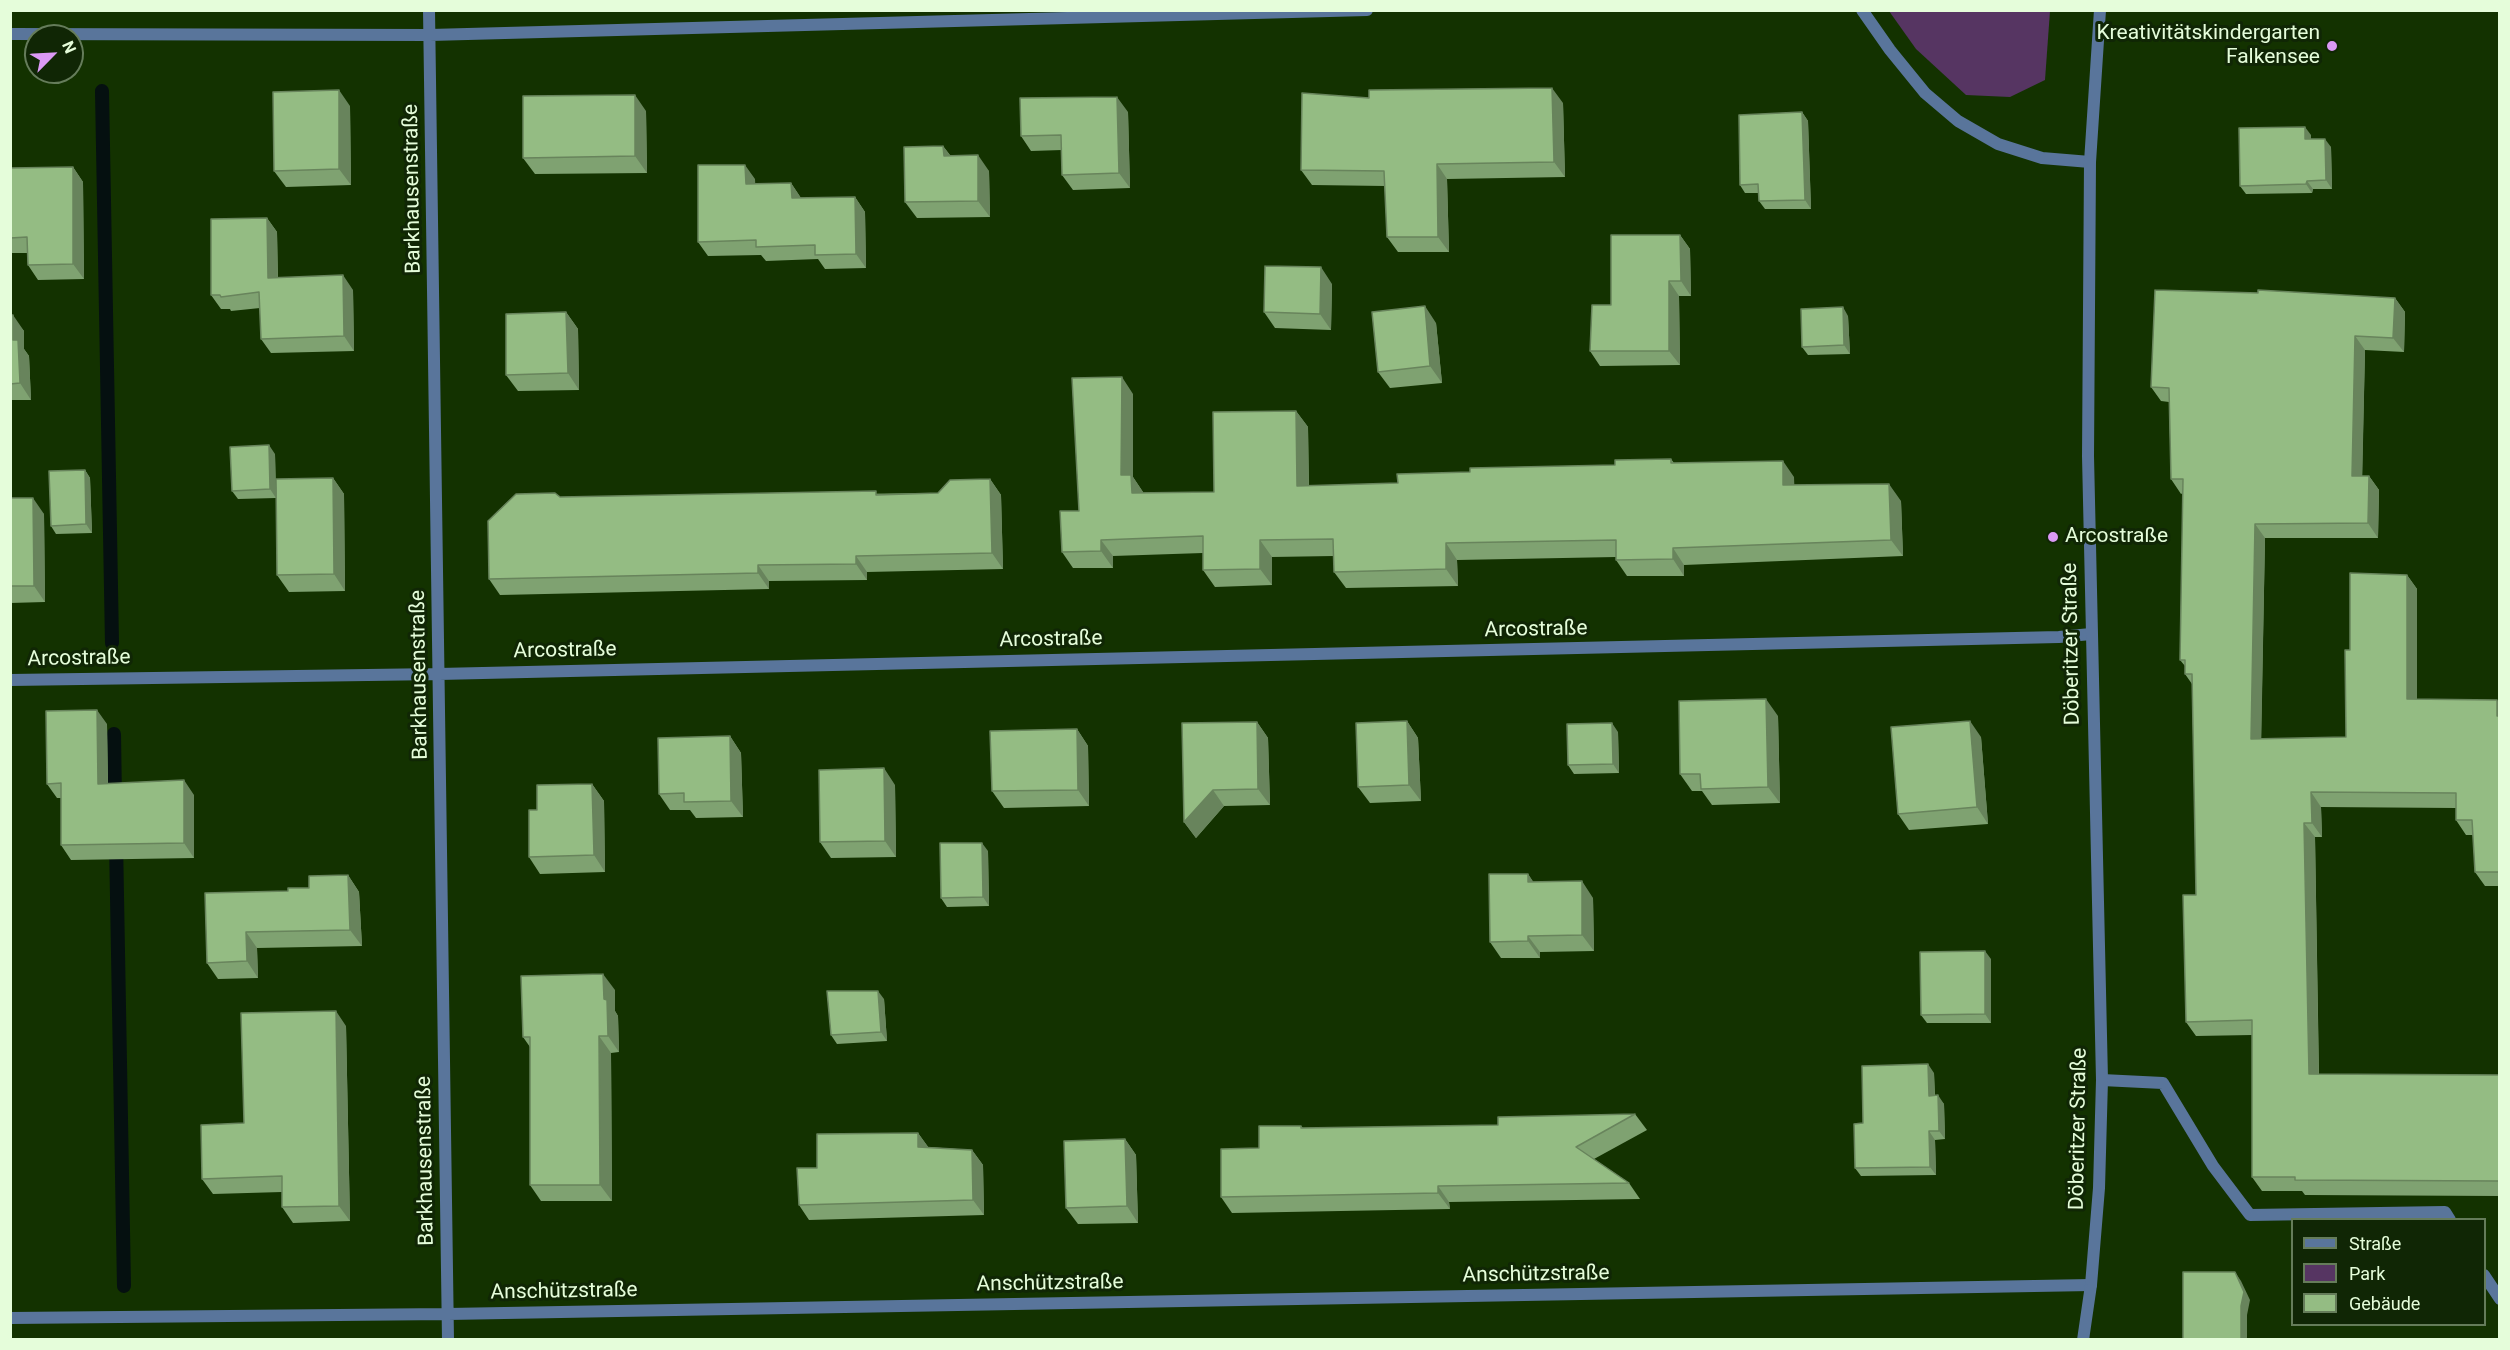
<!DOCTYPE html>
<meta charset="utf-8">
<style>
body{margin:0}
#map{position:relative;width:2510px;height:1350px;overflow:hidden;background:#133200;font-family:Roboto,sans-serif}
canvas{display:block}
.frame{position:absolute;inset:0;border:12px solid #e5fdda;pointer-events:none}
.legend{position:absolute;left:2291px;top:1218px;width:195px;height:108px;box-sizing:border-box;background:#102605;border:2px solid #657c5a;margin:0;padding:8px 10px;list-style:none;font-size:18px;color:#e5fdda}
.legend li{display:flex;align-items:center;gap:12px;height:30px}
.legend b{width:30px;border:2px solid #657c5a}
.north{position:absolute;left:24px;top:24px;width:60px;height:60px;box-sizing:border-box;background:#102605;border:2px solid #657c5a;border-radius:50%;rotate:66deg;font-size:16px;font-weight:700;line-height:24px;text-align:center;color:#e5fdda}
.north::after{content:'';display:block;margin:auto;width:21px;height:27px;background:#db99f5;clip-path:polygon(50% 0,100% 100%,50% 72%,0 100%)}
</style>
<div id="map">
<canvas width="2510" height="1350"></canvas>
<div class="frame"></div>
<ul class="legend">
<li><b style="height:8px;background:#59759b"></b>Straße</li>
<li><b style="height:16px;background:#563562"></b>Park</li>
<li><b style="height:16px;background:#94bc83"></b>Gebäude</li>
</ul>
<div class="north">N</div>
</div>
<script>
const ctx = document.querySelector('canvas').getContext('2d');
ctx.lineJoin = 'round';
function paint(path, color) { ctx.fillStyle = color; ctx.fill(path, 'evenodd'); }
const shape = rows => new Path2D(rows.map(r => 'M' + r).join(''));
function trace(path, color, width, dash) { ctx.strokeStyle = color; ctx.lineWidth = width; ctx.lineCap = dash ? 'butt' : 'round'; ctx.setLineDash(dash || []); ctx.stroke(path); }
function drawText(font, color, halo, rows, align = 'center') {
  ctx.font = font + ' Roboto,sans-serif'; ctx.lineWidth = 6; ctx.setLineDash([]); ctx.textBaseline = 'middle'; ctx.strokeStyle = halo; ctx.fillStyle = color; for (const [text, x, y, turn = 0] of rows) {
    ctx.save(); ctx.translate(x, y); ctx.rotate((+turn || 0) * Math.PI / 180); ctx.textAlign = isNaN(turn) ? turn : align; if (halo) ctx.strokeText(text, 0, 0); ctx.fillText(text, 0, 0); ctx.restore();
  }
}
paint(shape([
 [1889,11,2050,11,2045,80,2010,97,1966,95,1916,49]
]), '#563562');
trace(shape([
 [102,91,112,643],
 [114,734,115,801],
 [116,841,124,1286]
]), '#051010', 14);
trace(shape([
 [2102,1080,2163,1083,2213,1166,2250,1215,2445,1212,2450,1220],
 [2484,1275,2500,1299]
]), '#59759b', 12);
trace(shape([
 [429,10,448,1340],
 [1862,10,1890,50,1925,93,1958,121,1998,144,2042,158,2090,162],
 [10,34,430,35,1367,10],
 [10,680,439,674,2059,637,2091,634],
 [10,1318,448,1314,2091,1285]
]), '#59759b', 12);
trace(shape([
 [2083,1340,2091,1285,2099,1188,2102,1080,2088,456,2090,162,2100,10]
]), '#59759b', 12);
paint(shape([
 [1369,98,1563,103,1565,177,1447,179,1449,252,1398,252,1387,237,1385,186,1312,185,1301,170],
 [350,106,351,185,286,187,274,171],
 [646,111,647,173,535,174,523,158],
 [1128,112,1130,188,1073,190,1062,175,1062,150,1031,151,1021,136],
 [1802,112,1808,121,1811,209,1765,209,1759,201,1758,193,1745,193,1740,185],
 [2311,135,2311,139,2331,147,2332,189,2313,189,2312,193,2246,194,2240,186],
 [943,146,950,155,989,171,990,217,917,218,905,202],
 [73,167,83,182,84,279,38,280,28,265,27,253,10,253,10,168],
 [755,179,755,184,791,183,801,198,855,197,865,212,866,268,825,269,818,259,766,261,761,255,708,256,698,242],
 [267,218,277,232,278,278,353,290,354,351,271,353,261,339,260,308,231,311,230,309,221,309,211,295],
 [1680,235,1690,249,1691,296,1679,296,1680,365,1600,366,1590,351,1611,305],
 [1332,284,1331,330,1275,328,1264,312],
 [2395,298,2405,312,2404,352,2365,350,2362,476,2369,476,2379,490,2378,538,2265,538,2261,739,2346,737,2350,650,2407,575,2417,589,2417,699,2499,703,2499,886,2485,886,2475,872,2473,835,2466,835,2456,820,2456,808,2321,807,2322,837,2315,837,2319,1074,2499,1075,2499,1196,2305,1195,2302,1191,2262,1191,2252,1177,2252,1035,2196,1036,2186,1022,2196,895,2192,684,2185,674,2185,666,2180,660,2183,493,2181,494,2171,479,2169,402,2161,401,2151,387],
 [566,312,578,329,579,390,518,391,506,375],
 [10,315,24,331,24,349,29,356,31,400,10,400],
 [1848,316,1850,354,1808,355,1802,347],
 [1436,323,1442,383,1390,388,1378,372],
 [1133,394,1133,477,1143,492,1143,493,1214,492,1296,411,1308,427,1309,486,1398,483,1470,472,1615,465,1671,459,1674,463,1794,477,1794,485,1901,501,1903,556,1684,565,1684,576,1627,576,1616,560,1616,557,1457,560,1458,586,1346,588,1334,572,1334,556,1272,557,1272,585,1215,587,1203,570,1203,553,1113,556,1113,568,1073,568,1062,552,1079,511],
 [275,454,276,494,333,478,344,494,345,591,289,592,277,575,276,498,238,499,232,491],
 [85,470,90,478,92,533,56,534,51,526],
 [990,479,1001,495,1003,569,867,572,867,580,769,581,769,589,500,595,489,579,560,497,938,493],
 [10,498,44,514,45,602,10,603],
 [1778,716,1780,803,1712,805,1702,791,1692,791,1680,774],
 [1407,721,1418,738,1421,801,1370,803,1358,787],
 [1257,722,1268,738,1270,805,1224,806,1196,838,1184,822],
 [107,724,108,784,194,795,194,858,71,860,61,845,61,798,57,798,47,784],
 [1077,729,1088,746,1089,806,1004,808,992,791],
 [1618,732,1619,773,1574,774,1568,765],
 [730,736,741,753,743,817,696,818,690,810,670,810,659,794],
 [1981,737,1988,824,1909,830,1898,814],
 [592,784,604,801,605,872,540,874,529,857],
 [895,785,896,857,831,858,820,842],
 [988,851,989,906,947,907,941,898],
 [1528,874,1533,882,1593,898,1594,951,1540,952,1540,958,1501,958,1490,942],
 [348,875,359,892,362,946,257,948,258,978,218,979,207,963,288,891,309,888],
 [1991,959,1991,1023,1927,1023,1921,1015],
 [615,990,615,1011,618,1016,619,1052,611,1053,612,1201,541,1201,530,1185,530,1047,523,1037],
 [884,999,887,1041,837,1044,831,1035],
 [346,1026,350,1221,293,1223,282,1207,282,1192,213,1194,202,1179,244,1123],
 [1934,1073,1935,1095,1944,1104,1945,1139,1935,1140,1936,1175,1861,1176,1855,1168,1863,1123],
 [1635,1114,1647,1130,1594,1159,1629,1183,1640,1199,1449,1202,1450,1209,1232,1213,1221,1197,1259,1148,1301,1126,1303,1128,1498,1125],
 [918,1133,928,1147,972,1150,983,1165,984,1215,809,1220,799,1205,817,1168],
 [1125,1139,1136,1155,1138,1223,1078,1224,1066,1208]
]), '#7fa271');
paint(shape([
 [1552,88,1563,103,1565,177,1554,162],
 [339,90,350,106,351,185,339,169],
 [635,95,646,111,647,173,635,156],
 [1117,97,1128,112,1130,188,1119,173],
 [1802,112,1808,121,1811,209,1805,200],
 [2305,127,2311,135,2311,147,2305,139],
 [2325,139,2331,147,2332,189,2326,180],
 [943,146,955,162,944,156],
 [978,155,989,171,990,217,978,201],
 [1437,164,1447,179,1449,252,1438,237],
 [745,165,755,179,756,198,746,184],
 [73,167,83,182,84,279,73,264],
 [2307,181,2313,189,2312,193,2306,184],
 [791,183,801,198,802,213,792,198],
 [855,197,865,212,866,268,856,254],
 [267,218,277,232,278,293,268,278],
 [1680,235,1690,249,1691,296,1681,281],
 [1321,267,1332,284,1331,330,1320,314],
 [343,275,353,290,354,351,344,336],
 [1669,281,1679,296,1680,365,1669,351],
 [2395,298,2405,312,2404,352,2393,338],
 [1425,306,1436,323,1442,383,1430,366],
 [1843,307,1848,316,1850,354,1844,345],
 [566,312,578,329,579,390,568,373],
 [13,315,24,331,24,349,29,356,31,400,20,383,13,340],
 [2355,336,2365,350,2362,490,2352,476],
 [1122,377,1133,394,1133,477,1143,492,1144,510,1132,493,1121,475],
 [1296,411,1308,427,1309,503,1297,486],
 [269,445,275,454,276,498,270,489],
 [1783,461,1794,477,1795,501,1783,485],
 [85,470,90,478,92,533,86,524],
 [2369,476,2379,490,2378,538,2368,523],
 [333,478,344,494,345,591,334,574],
 [990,479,1001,495,1003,569,992,553],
 [1889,484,1901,501,1903,556,1891,540],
 [33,498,44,514,45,602,34,586],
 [2255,524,2265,538,2261,754,2251,739],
 [1101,540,1113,556,1113,568,1101,551],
 [1260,540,1272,557,1272,585,1260,569],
 [1446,543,1457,560,1458,586,1446,569],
 [1673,548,1684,565,1684,576,1673,559],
 [856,556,867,572,867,580,856,564],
 [758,565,769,581,769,589,758,573],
 [2407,575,2417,589,2417,713,2407,699],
 [1766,699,1778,716,1780,803,1768,787],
 [2497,700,2499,703,2499,719,2497,716],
 [97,710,107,724,108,799,98,784],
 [1407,721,1418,738,1421,801,1409,785],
 [1970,721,1981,737,1988,824,1977,807],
 [1257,722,1268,738,1270,805,1258,789],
 [1612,723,1618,732,1619,773,1613,764],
 [1077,729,1088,746,1089,806,1078,790],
 [730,736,741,753,743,817,731,801],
 [884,768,895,785,896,857,885,841],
 [184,780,194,795,194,858,184,843],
 [592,784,604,801,605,872,594,855],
 [1213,790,1224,806,1196,838,1184,822],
 [2311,792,2321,807,2322,837,2312,823],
 [2304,823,2315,837,2319,1089,2309,1074],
 [982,843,988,851,989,906,983,897],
 [1528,874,1539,890,1528,882],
 [348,875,359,892,362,946,350,930],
 [1582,881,1593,898,1594,951,1582,935],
 [246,932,257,948,258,978,247,961],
 [1528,936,1540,952,1540,958,1528,941],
 [1985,951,1991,959,1991,1023,1985,1014],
 [603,974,615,990,615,1011,618,1016,619,1052,608,1036,604,999],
 [878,991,884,999,887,1041,881,1032],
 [336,1011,346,1026,350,1221,339,1206],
 [599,1036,611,1053,612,1201,600,1185],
 [1928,1064,1934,1073,1935,1104,1929,1096],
 [1938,1095,1944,1104,1945,1139,1939,1131],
 [1929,1131,1935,1140,1936,1175,1930,1167],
 [918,1133,929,1148,918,1147],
 [1125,1139,1136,1155,1138,1223,1127,1206],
 [972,1150,983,1165,984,1215,973,1200],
 [1438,1186,1449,1202,1450,1209,1438,1193],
 [2235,1272,2241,1281,2250,1300,2247,1315,2247,1340,2241,1340]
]), '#68845c');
const building = shape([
 [1552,88,1554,162,1437,164,1438,237,1387,237,1384,171,1301,170,1302,93,1369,98,1369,90,1552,88],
 [339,90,339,169,274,171,273,92,339,90],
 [635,95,635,156,523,158,523,96,635,95],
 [1117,97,1119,173,1062,175,1061,135,1021,136,1020,98,1117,97],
 [1802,112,1805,200,1759,201,1758,184,1740,185,1739,115,1802,112],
 [2305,127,2305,139,2325,139,2326,180,2307,181,2306,184,2240,186,2239,128,2305,127],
 [943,146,944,156,978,155,978,201,905,202,904,147,943,146],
 [698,165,745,165,746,184,791,183,792,198,855,197,856,254,815,255,815,245,756,247,756,240,698,242,698,165],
 [73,167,73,264,28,265,27,237,10,238,10,168,73,167],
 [267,218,268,278,343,275,344,336,261,339,259,292,221,297,220,295,211,295,211,219,267,218],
 [1611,235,1680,235,1681,281,1669,281,1669,351,1590,351,1592,305,1611,305,1611,235],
 [1265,266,1321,267,1320,314,1264,312,1265,266],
 [2155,290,2258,293,2258,290,2395,298,2393,338,2355,336,2352,476,2369,476,2368,523,2255,524,2251,739,2346,737,2345,650,2350,650,2350,573,2407,575,2407,699,2497,700,2497,716,2499,716,2499,872,2475,872,2472,820,2456,820,2456,793,2311,792,2312,823,2304,823,2309,1074,2499,1075,2499,1181,2295,1180,2295,1177,2252,1177,2252,1020,2186,1022,2183,895,2196,895,2192,674,2185,674,2185,660,2180,660,2183,479,2171,479,2169,388,2151,387,2155,290],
 [1425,306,1430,366,1378,372,1372,312,1425,306],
 [1843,307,1844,345,1802,347,1801,309,1843,307],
 [566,312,568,373,506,375,506,314,566,312],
 [10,315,13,315,13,340,18,340,20,383,10,384,10,315],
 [1122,377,1121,475,1131,475,1132,493,1214,492,1213,412,1296,411,1297,486,1398,483,1397,474,1470,472,1470,468,1615,465,1615,460,1671,459,1671,463,1783,461,1783,485,1889,484,1891,540,1673,548,1673,559,1616,560,1616,540,1446,543,1446,569,1334,572,1333,539,1260,540,1260,569,1203,570,1203,536,1101,540,1101,551,1062,552,1060,511,1079,511,1072,378,1122,377],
 [269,445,270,489,232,491,230,447,269,445],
 [85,470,86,524,51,526,49,471,85,470],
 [333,478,334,574,277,575,276,479,333,478],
 [990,479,992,553,856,556,856,564,758,565,758,573,489,579,488,521,516,494,555,493,560,497,876,491,876,495,938,493,950,480,990,479],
 [10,498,33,498,34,586,10,586,10,498],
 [1766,699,1768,787,1701,789,1700,774,1680,774,1679,701,1766,699],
 [97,710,98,784,184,780,184,843,61,845,61,783,47,784,46,711,97,710],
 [1407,721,1409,785,1358,787,1356,723,1407,721],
 [1970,721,1977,807,1898,814,1891,727,1970,721],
 [1257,722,1258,789,1213,790,1184,822,1182,723,1257,722],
 [1612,723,1613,764,1568,765,1567,724,1612,723],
 [1077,729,1078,790,992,791,990,731,1077,729],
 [730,736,731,801,684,802,684,793,659,794,658,738,730,736],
 [884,768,885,841,820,842,819,770,884,768],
 [592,784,594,855,529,857,529,810,537,810,537,785,592,784],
 [940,843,982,843,983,897,941,898,940,843],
 [1489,874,1528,874,1528,882,1582,881,1582,935,1528,936,1528,941,1490,942,1489,874],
 [348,875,350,930,246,932,247,961,207,963,205,893,288,891,288,888,309,888,309,876,348,875],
 [1985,951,1985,1014,1921,1015,1920,952,1985,951],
 [603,974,604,999,607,1000,608,1036,599,1036,600,1185,530,1185,530,1037,523,1037,521,976,603,974],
 [827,991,878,991,881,1032,831,1035,827,991],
 [336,1011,339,1206,282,1207,282,1176,202,1179,201,1125,244,1123,241,1013,336,1011],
 [1928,1064,1929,1096,1938,1095,1939,1131,1929,1131,1930,1167,1855,1168,1854,1124,1863,1123,1862,1066,1928,1064],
 [1635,1114,1576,1147,1629,1183,1438,1186,1438,1193,1221,1197,1221,1149,1259,1148,1259,1126,1301,1126,1301,1128,1498,1125,1498,1117,1635,1114],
 [918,1133,918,1147,972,1150,973,1200,799,1205,797,1168,817,1168,817,1134,918,1133],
 [1125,1139,1127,1206,1066,1208,1064,1141,1125,1139],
 [2183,1272,2235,1272,2244,1292,2241,1306,2241,1340,2183,1340,2183,1272]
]);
paint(building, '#94bc83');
trace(building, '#68845c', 1.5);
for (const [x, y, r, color] of [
 [2332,46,6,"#db99f5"],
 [2053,537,6,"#db99f5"]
]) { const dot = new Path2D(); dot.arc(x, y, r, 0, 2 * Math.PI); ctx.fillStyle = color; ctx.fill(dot); trace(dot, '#102605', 2); }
drawText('21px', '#e5fdda', '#102605', [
 ["Kreativitätskindergarten",2320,34],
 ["Falkensee",2320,58],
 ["Arcostraße",2065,537,"left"]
], 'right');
drawText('21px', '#e5fdda', '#102605', [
 ["Barkhausenstraße",413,189,-91],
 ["Arcostraße",1536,630,-1],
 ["Arcostraße",1051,640,-1],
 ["Döberitzer Straße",2072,644,-91],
 ["Arcostraße",565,651,-1],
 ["Arcostraße",79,659,-1],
 ["Barkhausenstraße",420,675,-91],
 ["Döberitzer Straße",2079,1129,-89],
 ["Barkhausenstraße",426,1161,-91],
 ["Anschützstraße",1536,1275,-1],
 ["Anschützstraße",1050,1284,-1],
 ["Anschützstraße",564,1292,-1]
]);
</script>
